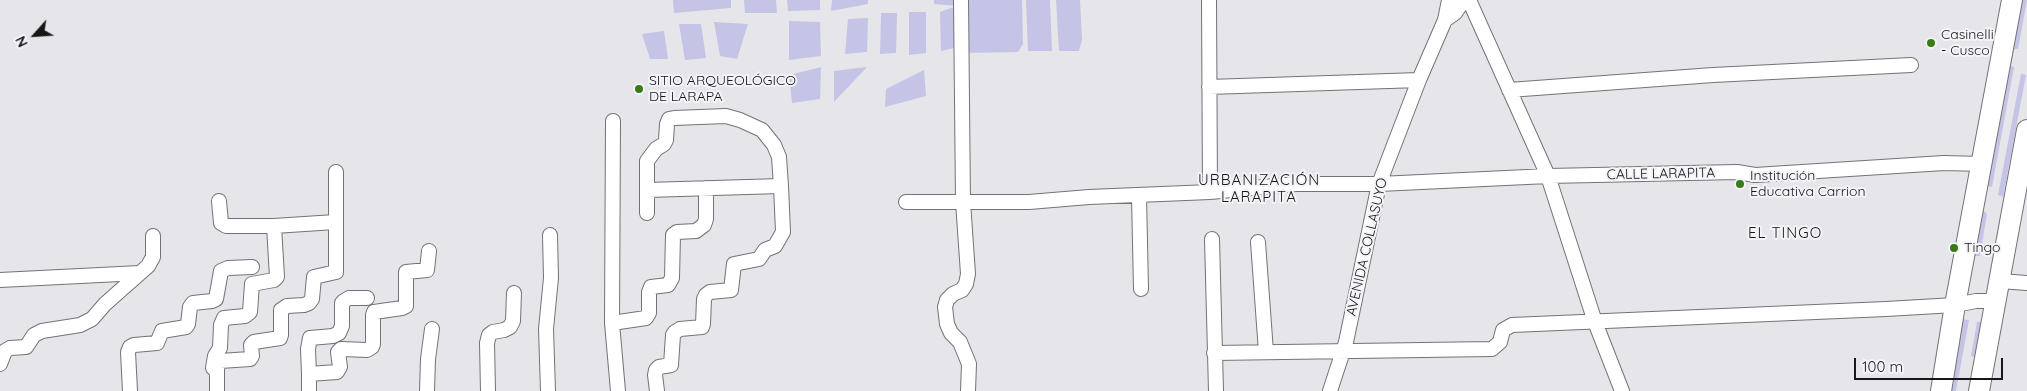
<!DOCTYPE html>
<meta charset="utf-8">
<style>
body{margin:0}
#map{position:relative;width:2027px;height:391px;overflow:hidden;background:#e6e6ea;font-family:Quicksand,sans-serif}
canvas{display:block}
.north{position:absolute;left:10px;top:10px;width:50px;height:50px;-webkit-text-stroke:4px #f4f3f8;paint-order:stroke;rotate:244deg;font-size:14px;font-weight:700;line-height:20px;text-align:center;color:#171718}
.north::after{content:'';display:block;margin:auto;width:18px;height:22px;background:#171718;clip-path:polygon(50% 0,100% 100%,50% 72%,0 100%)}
.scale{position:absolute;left:1854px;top:358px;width:149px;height:22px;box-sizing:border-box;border:2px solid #171718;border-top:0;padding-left:6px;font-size:15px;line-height:18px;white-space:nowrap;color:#171718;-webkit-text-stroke:4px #f4f3f8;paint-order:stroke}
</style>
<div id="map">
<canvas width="2027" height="391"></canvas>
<div class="north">N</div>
<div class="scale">100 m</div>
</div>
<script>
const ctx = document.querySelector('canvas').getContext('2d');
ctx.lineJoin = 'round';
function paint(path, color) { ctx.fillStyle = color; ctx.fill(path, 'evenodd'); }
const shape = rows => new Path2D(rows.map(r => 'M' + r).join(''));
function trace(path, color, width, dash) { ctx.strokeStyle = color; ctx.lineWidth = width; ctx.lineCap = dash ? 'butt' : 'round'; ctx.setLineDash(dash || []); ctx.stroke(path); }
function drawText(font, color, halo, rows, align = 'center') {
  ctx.font = font + ' Quicksand,sans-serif'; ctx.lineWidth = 4; ctx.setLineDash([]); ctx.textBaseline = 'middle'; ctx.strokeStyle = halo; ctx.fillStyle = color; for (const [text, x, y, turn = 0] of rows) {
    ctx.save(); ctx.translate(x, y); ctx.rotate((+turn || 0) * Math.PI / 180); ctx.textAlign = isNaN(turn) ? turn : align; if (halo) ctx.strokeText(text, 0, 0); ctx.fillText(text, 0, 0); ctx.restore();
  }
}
paint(shape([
 [673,0,731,0,731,8,674,13],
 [744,0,776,0,777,13,745,13],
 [787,0,820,0,820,10,788,11],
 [832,0,868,0,868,4,831,11],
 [934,0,957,0,957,6,934,4],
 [966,0,1022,0,1023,44,1018,52,967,53],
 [1026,0,1050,0,1052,51,1028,51],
 [1056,0,1080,0,1082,40,1079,51,1059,51],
 [2020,0,2027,0,2018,49,2014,49,2011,66,2014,67,1992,187,1987,186],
 [954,7,954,48,941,51,940,12],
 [909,12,926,12,926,53,909,55],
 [881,13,897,13,896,53,880,54],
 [868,18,867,52,845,54,848,19],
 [789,21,820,22,821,56,789,60],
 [714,22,748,24,737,59,720,56],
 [679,24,701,24,706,58,685,60],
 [664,31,668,59,650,59,642,34],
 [821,67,820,99,792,103,789,75],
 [867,67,834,102,834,71],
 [924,70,926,96,885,107,886,89],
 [2021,74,2026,75,2003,197,1998,195],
 [1983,210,1987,214,1980,256,1974,256],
 [1962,319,1969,320,1956,391,1950,391],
 [1977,322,1983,322,1977,358,1971,356]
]), '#c5c3e6');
const minor = shape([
 [961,0,963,202,968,274,966,284,962,290,953,294,947,300,945,307,947,324,951,333,960,342,969,364,968,391],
 [1209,0,1210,192],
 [1469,0,1548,176,1595,322,1622,391],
 [1445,20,1449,0],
 [1209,87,1419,80],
 [1509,90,1713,75,1911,65],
 [613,121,612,323,618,391],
 [647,190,781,186,783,232,775,246,765,250,759,259,734,264,731,290,710,292,706,295,704,299,703,324,702,327,680,329,675,332,673,335,671,365,659,367,656,370,655,375,657,391],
 [1139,196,1141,289],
 [219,201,221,223,226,226,274,226,335,222],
 [906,202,1029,202,1089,197,1210,192,1296,184,1379,184,1548,176,1737,172,1755,175,1944,163,1982,164],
 [647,213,647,161,656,149,664,144,666,140,667,124,669,119,674,118,726,116,740,120,762,130,774,145,779,157,781,186],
 [1212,239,1216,391],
 [1258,242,1266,352],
 [0,280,140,273],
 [2000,281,2027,283],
 [612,323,646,318,649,313,649,292,651,287,668,285,672,278,673,235,677,232,696,231,704,225,706,219,706,188],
 [1214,353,1492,349,1500,342,1503,330,1512,325,1886,309,1955,305,1976,301,1995,301],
 [0,364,5,351,10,348,26,347,34,335,42,331,80,325,92,319,105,304,148,266,153,257,153,236],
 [213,368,215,356,220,348,221,325,224,318,245,316,250,312,252,284,274,280,277,277,274,226],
 [309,374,308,349,310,338,333,336,339,333,342,326,342,303,344,301,349,298,367,298],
 [130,391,128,352,130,347,134,345,157,343,162,331,186,327,188,324,190,307,193,303,212,301,216,299,221,271,228,268,252,267],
 [217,391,217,365,220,361,250,359,252,356,251,345,254,342,280,338,281,335,281,310,287,306,304,305,309,303,312,299,314,277,336,272,336,172],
 [309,391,309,374,337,372,340,367,338,352,341,349,367,350,372,347,373,344,373,315,374,312,402,308,406,306,406,272,427,270,429,251],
 [427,391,428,359,432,329],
 [488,391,487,343,489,335,493,332,504,330,510,327,513,321,514,293],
 [548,391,546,329,551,278,550,235],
 [1330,391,1346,342,1379,184,1419,80,1445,20,1455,13,1464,0]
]);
const highway = shape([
 [1941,391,1955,305,2012,0],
 [1979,391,2027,130]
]);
trace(minor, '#737376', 16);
trace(highway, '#737376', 22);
trace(minor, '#fff', 14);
trace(highway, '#fff', 20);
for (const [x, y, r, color] of [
 [1931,43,5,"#3b7a18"],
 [639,89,5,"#3b7a18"],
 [1740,184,5,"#3b7a18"],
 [1954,248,5,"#3b7a18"]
]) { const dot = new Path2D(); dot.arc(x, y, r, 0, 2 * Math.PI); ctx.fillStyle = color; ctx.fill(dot); trace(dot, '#f4f3f8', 2); }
drawText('14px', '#171718', '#f4f3f8', [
 ["Casinelli",1941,35],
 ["- Cusco",1941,51],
 ["SITIO ARQUEOLÓGICO",649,81],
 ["DE LARAPA",649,97],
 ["Institución",1750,176],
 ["Educativa Carrion",1750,192],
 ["Tingo",1964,248]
], 'left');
drawText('14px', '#171718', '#f4f3f8', [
 ["CALLE LARAPITA",1661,174,-1],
 ["AVENIDA COLLASUYO",1367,247,-77]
]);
ctx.letterSpacing = '1px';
drawText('15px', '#171718', '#f4f3f8', [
 ["URBANIZACIÓN",1259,180],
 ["LARAPITA",1259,197],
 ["EL TINGO",1785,233]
]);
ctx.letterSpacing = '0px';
</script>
